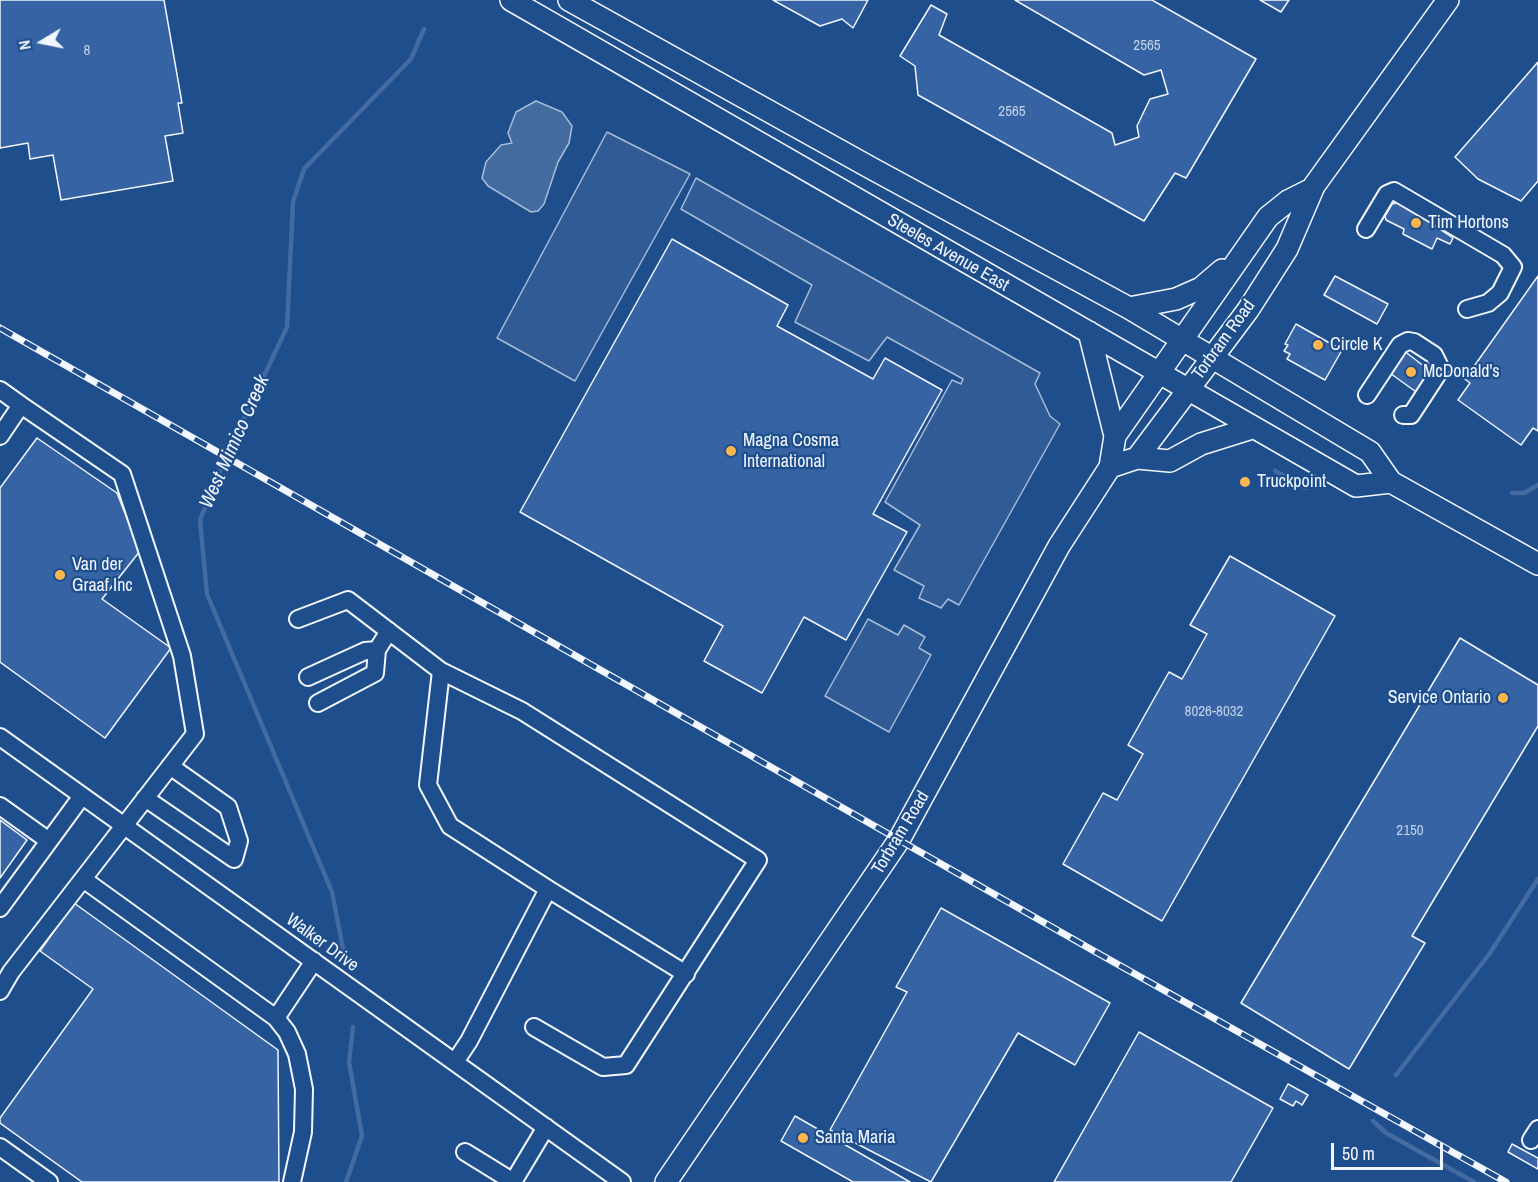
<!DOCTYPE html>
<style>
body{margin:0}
#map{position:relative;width:1538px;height:1182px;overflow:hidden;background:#1f4e8c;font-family:"Archivo Narrow",sans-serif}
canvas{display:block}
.north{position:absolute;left:12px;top:12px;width:60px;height:60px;-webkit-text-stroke:4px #1f4e8c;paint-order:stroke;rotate:260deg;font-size:16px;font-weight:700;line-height:24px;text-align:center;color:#f2f6ff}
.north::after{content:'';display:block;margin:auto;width:21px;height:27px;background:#f2f6ff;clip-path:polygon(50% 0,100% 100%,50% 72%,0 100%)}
.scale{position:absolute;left:1331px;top:1143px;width:112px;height:27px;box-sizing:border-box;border:3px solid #f2f6ff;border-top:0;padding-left:8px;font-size:18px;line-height:21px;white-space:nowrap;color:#f2f6ff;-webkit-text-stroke:4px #1f4e8c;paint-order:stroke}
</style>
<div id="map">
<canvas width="1538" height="1182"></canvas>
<div class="north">N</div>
<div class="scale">50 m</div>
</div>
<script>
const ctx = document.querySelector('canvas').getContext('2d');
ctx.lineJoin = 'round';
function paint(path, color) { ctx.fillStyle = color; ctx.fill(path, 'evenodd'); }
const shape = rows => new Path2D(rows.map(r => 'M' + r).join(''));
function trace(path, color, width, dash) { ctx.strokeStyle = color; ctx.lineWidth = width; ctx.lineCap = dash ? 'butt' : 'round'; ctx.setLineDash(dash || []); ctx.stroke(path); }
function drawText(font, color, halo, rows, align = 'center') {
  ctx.font = font + ' "Archivo Narrow",sans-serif'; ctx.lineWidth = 4.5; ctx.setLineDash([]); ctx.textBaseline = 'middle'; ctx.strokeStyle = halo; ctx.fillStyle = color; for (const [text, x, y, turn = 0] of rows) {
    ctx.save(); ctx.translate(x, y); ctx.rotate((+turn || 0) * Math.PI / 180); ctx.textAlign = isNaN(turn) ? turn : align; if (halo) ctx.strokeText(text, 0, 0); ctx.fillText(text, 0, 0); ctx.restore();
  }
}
const built = shape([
 [607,132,690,174,575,381,497,338,607,132],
 [696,178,1040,373,1035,384,1050,416,1060,424,959,605,948,599,941,608,919,598,924,586,894,570,920,525,885,502,952,380,961,384,963,379,887,337,869,361,795,322,812,285,681,209,696,178],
 [868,619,898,635,904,625,925,637,919,648,931,655,889,732,825,696,868,619]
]);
paint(built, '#305b95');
trace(built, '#a8bbd7', 1.5);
const water = shape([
 [536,101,562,112,572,126,569,143,558,162,544,204,538,211,531,212,488,186,482,178,486,162,501,145,512,143,508,133,516,112,536,101]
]);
paint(water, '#446ba0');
trace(water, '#a8bbd7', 1.5);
trace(shape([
 [1275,471,1306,488],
 [1512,493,1524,493,1538,485],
 [344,954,332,892,207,594,200,520,224,461,287,327,293,202,304,169,411,59,424,29],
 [1396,1075,1490,953,1538,879],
 [1373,1121,1386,1133,1474,1182],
 [346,1182,362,1136,349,1062,353,1027]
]), '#446ba0', 4.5);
const building = shape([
 [0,0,164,0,182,103,178,103,183,133,165,136,173,181,61,200,53,155,30,159,28,143,0,148,0,0],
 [773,0,868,0,853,28,842,19,820,26,773,0],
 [1015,0,1152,0,1256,59,1186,178,1175,173,1144,221,918,95,915,66,900,56,931,5,947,14,939,35,1112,133,1115,145,1139,137,1137,126,1150,99,1168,94,1161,70,1144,75,1015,0],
 [1260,0,1289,0,1281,12,1260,0],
 [1538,62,1538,181,1521,201,1478,179,1455,157,1538,62],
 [1401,202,1444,226,1441,230,1453,238,1450,244,1437,238,1432,249,1403,234,1404,229,1386,220,1385,216,1392,204,1401,202],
 [672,239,788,305,777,326,873,379,885,358,942,390,873,514,907,532,846,640,804,617,762,693,704,661,723,626,520,512,672,239],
 [1335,276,1388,304,1377,324,1324,295,1335,276],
 [1538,276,1538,431,1533,428,1521,445,1458,400,1470,383,1465,379,1538,276],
 [1296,324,1342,350,1325,380,1287,359,1290,354,1284,351,1288,345,1285,344,1296,324],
 [1403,350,1434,374,1419,394,1387,371,1403,350],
 [37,438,117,493,140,551,102,599,171,648,105,738,0,662,0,488,37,438],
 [1230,556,1335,616,1162,921,1063,864,1103,793,1117,800,1143,754,1128,745,1169,672,1182,679,1207,634,1190,625,1230,556],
 [1460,638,1538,685,1538,726,1412,936,1425,943,1349,1069,1241,1003,1460,638],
 [0,820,27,840,0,878,0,820],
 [74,903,278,1050,279,1182,82,1182,0,1123,0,1118,93,989,40,951,74,903],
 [941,908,1110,1003,1075,1065,1018,1033,931,1182,830,1130,907,992,896,987,941,908],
 [1139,1032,1273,1108,1231,1182,1054,1182,1139,1032],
 [1288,1084,1308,1095,1302,1105,1296,1101,1293,1106,1280,1099,1288,1084],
 [795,1116,910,1182,853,1182,781,1141,795,1116],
 [1512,1144,1538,1158,1538,1169,1508,1152,1512,1144]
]);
paint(building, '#3563a3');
trace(building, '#f2f6ff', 1.5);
const minor = shape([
 [1366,229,1387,194,1394,191,1503,255,1513,267,1500,293,1488,303,1467,309],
 [0,390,21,405,0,436],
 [1367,395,1400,345,1408,341,1414,342,1434,355,1441,369,1411,415,1403,415],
 [298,619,348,600,441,671,428,785,450,826,548,889,469,1041,455,1062],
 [441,671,522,711,758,860,626,1065,603,1067,534,1027],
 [308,677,365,651,377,650],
 [318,703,375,673,377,650,389,631],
 [0,737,622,1182],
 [145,798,234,859,239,841,228,807,170,766],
 [0,806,49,841],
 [83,879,276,1018],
 [548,889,686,974],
 [0,908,82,796],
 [0,991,11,972,195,734,182,656,122,474,21,405],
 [1531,1140,1538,1129],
 [0,1147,49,1182],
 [465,1152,512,1181],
 [292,1182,303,1132,304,1089,297,1054,287,1032,276,1018,314,961],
 [513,1182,546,1127]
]);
const major = shape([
 [511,0,1356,486,1391,482],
 [569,0,871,168,1129,308,1370,452,1391,482,1538,564],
 [1129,308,1176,299,1201,288,1222,270],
 [1089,332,1115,436],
 [1137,458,1170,461,1201,444,1252,428],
 [1110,467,1137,458,1248,310,1287,249,1314,186,1448,0],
 [666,1182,899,840,1059,546,1110,467,1115,436,1268,217,1288,201,1312,189]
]);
trace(minor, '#f2f6ff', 20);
trace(major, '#f2f6ff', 24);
trace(minor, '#1f4e8c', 16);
trace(major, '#1f4e8c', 21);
const rail = shape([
 [0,328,1094,951,1506,1182]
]);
trace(rail, '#f2f6ff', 7);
trace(rail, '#1f4e8c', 4.5, [14]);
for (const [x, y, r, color] of [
 [1416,223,6,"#ffb74d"],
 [1318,345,6,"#ffb74d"],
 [1411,372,6,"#ffb74d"],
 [731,451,6,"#ffb74d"],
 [1245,482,6,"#ffb74d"],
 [60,575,6,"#ffb74d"],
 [1503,698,6,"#ffb74d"],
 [803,1138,6,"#ffb74d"]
]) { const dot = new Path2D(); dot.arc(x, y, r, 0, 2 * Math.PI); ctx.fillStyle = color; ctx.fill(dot); trace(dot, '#1f4e8c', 2); }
drawText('15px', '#c3d1e8', null, [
 ["2565",1147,46],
 ["8",87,51],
 ["2565",1012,112],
 ["8026-8032",1214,712],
 ["2150",1410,831]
]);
drawText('18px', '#f2f6ff', '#1f4e8c', [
 ["Tim Hortons",1428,223],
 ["Circle K",1330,345],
 ["McDonald's",1423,372],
 ["Magna Cosma",743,441],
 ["International",743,462],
 ["Truckpoint",1257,482],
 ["Van der",72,565],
 ["Graaf Inc",72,586],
 ["Service Ontario",1491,698,"right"],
 ["Santa Maria",815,1138]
], 'left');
drawText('18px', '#f2f6ff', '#1f4e8c', [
 ["Steeles Avenue East",948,253,30],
 ["Torbram Road",1224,340,-54],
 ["Torbram Road",901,833,-59],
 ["Walker Drive",322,943,36]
]);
drawText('italic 20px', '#f2f6ff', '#1f4e8c', [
 ["West Mimico Creek",235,442,-66]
]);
</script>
